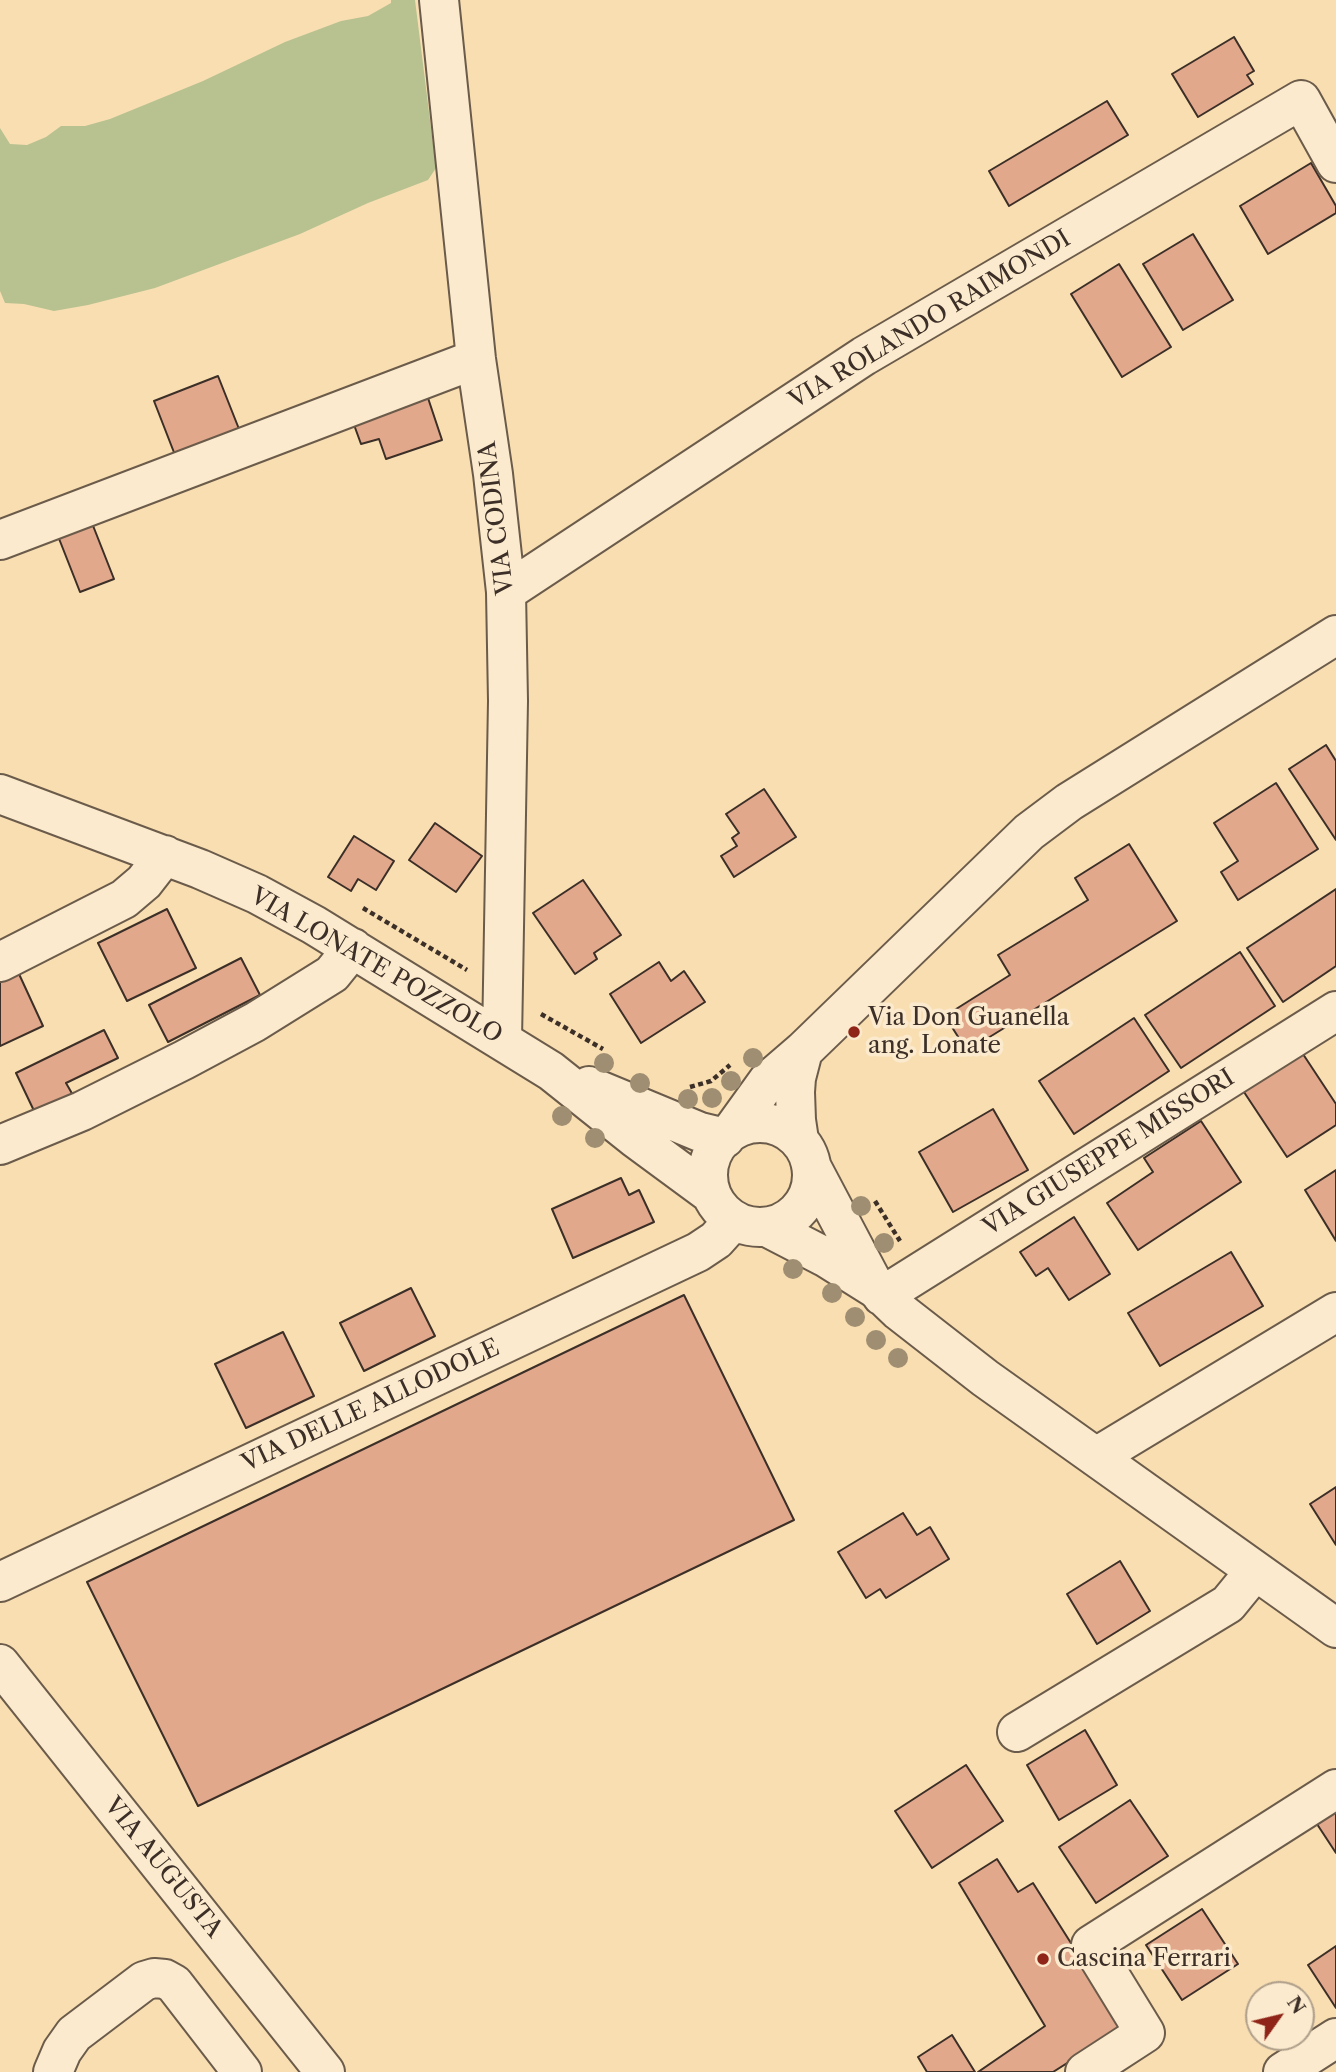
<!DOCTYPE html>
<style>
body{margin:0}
#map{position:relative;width:1336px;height:2072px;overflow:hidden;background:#f9deb2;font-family:"Libre Caslon Text",serif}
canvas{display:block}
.north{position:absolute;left:1245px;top:1981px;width:70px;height:70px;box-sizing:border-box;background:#fbeacd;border:2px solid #af9f8b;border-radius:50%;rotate:56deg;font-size:19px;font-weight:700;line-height:28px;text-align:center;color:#3c2f27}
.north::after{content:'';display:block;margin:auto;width:24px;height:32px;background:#8f2418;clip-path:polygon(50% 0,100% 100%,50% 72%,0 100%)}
</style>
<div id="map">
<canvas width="1336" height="2072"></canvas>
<div class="north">N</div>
</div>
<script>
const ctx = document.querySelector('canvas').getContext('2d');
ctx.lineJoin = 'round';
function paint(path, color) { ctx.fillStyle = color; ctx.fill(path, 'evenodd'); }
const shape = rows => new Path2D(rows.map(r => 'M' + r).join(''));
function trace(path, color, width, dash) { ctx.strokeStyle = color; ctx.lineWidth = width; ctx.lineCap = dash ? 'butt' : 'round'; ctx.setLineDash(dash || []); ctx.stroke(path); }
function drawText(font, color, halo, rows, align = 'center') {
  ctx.font = font + ' "Libre Caslon Text",serif'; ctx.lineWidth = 7; ctx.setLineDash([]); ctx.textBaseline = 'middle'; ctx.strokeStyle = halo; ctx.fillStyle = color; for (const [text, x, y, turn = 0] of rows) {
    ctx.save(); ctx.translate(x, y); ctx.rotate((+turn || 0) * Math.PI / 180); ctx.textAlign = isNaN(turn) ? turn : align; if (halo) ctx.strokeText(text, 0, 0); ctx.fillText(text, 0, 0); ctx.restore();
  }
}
paint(shape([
 [391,0,415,0,436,168,428,180,368,203,300,234,155,288,88,305,54,311,24,304,5,303,0,291,0,128,10,144,27,145,46,137,61,126,85,126,110,119,203,81,285,42,341,21,368,16,391,3]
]), '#b8c290');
const building = shape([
 [1234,37,1254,71,1247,75,1253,84,1198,117,1172,74,1234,37],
 [1107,101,1128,135,1009,206,989,171,1107,101],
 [1311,163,1336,206,1336,213,1268,254,1240,206,1311,163],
 [1193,234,1233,300,1183,330,1143,264,1193,234],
 [1119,264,1171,347,1122,377,1071,294,1119,264],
 [218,376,239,429,175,455,154,401,218,376],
 [424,386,442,440,386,459,379,439,361,444,349,411,424,386],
 [90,518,114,579,80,592,56,531,90,518],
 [1326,745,1336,761,1336,840,1289,769,1326,745],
 [1276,783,1318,849,1238,900,1221,872,1238,861,1214,823,1276,783],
 [764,789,796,837,734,877,721,856,737,846,732,838,739,833,726,814,764,789],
 [435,823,482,856,456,892,409,860,435,823],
 [354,836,394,861,376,890,358,879,351,891,328,877,354,836],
 [1129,844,1177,921,967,1051,945,1016,1010,975,998,955,1088,900,1075,878,1129,844],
 [583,880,621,935,594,953,597,959,575,974,533,913,583,880],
 [1336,889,1336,966,1283,1002,1247,948,1336,889],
 [167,909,196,968,127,1001,98,943,167,909],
 [1240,952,1275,1006,1181,1068,1145,1015,1240,952],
 [241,958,260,995,168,1042,149,1005,241,958],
 [659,962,671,981,684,971,705,1002,641,1043,610,994,659,962],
 [19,974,43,1026,0,1046,0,982,19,974],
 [1134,1018,1169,1071,1074,1134,1039,1081,1134,1018],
 [104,1030,118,1058,66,1083,74,1097,36,1115,16,1073,104,1030],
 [1299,1048,1336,1104,1336,1125,1287,1157,1240,1086,1299,1048],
 [993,1109,1028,1170,953,1212,919,1152,993,1109],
 [1201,1121,1241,1182,1138,1250,1107,1203,1153,1172,1144,1158,1201,1121],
 [1336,1170,1336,1241,1305,1190,1336,1170],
 [621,1178,629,1195,639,1190,654,1222,573,1258,552,1209,621,1178],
 [1074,1217,1110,1274,1069,1300,1048,1268,1036,1276,1020,1252,1074,1217],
 [1231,1252,1263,1306,1160,1366,1128,1313,1231,1252],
 [411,1288,435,1336,364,1371,340,1323,411,1288],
 [684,1295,794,1520,198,1806,87,1582,684,1295],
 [283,1332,314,1396,246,1428,215,1364,283,1332],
 [1336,1487,1336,1545,1310,1504,1336,1487],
 [903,1513,917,1535,930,1527,949,1559,886,1598,880,1589,866,1598,838,1552,903,1513],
 [1120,1561,1150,1611,1097,1644,1067,1594,1120,1561],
 [1085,1730,1117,1785,1059,1820,1027,1765,1085,1730],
 [966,1765,1003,1821,932,1868,895,1811,966,1765],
 [1130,1800,1168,1856,1096,1903,1059,1847,1130,1800],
 [1336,1803,1336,1853,1313,1818,1336,1803],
 [997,1859,1018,1892,1033,1883,1124,2027,1053,2072,978,2072,1045,2026,959,1883,997,1859],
 [1202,1909,1238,1964,1182,2000,1146,1945,1202,1909],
 [1336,1946,1336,2008,1308,1965,1336,1946],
 [952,2035,975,2072,927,2072,918,2057,952,2035]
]);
paint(building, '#e2a88c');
trace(building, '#3c2f27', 2);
const minor = shape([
 [439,0,476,359,493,474,506,592,508,701,502,1040],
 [0,540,476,359],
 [506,592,864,356,1301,100,1336,163],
 [0,794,200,869,257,894,314,925,551,1071,635,1138,711,1194],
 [0,962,124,899,144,882,165,855],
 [589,1086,700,1132,725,1138],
 '708 1175a52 52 0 1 1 104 0a52 52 0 1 1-104 0Z',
 [731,1132,767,1082,803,1051,1029,832,1069,802,1336,635],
 [799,1140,796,1120,795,1092,796,1078,803,1051],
 [0,1145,82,1111,184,1060,255,1022,332,974,353,948],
 [811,1166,876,1289],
 [767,1227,825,1257,876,1289,899,1311,985,1378,1336,1628],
 [882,1296,1336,1011],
 [1096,1457,1336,1312],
 [0,1582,698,1252,716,1240,734,1220],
 [0,1664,325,2072],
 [1017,1732,1228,1604,1255,1571],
 [53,2072,62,2051,74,2034,144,1981,154,1978,165,1979,174,1984,242,2072],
 [1085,2072,1145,2033,1091,1945,1336,1789],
 [1283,2072,1336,2038]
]);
trace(minor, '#6b5b4a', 42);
trace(shape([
 [363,908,467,970],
 [541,1014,603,1049],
 [690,1087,711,1081,730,1065],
 [875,1201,900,1241]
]), '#3c2f27', 4.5, [5, 3.5]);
trace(minor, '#fbeacd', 38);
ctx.fillStyle = '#9f8e71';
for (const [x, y] of [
 [753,1058],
 [604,1063],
 [731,1081],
 [640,1083],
 [712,1098],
 [688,1099],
 [562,1116],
 [595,1138],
 [861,1206],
 [884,1243],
 [793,1269],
 [832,1293],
 [855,1317],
 [876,1340],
 [898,1358]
]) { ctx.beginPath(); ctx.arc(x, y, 10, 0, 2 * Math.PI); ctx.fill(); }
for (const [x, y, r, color] of [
 [854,1032,7,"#8f2418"],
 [1043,1959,7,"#8f2418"]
]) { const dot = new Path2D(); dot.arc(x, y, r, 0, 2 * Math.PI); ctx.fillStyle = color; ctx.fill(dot); trace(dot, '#fbeacd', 2.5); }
drawText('24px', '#3c2f27', '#fbeacd', [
 ["VIA ROLANDO RAIMONDI",930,320,-31],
 ["VIA CODINA",497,518,-97],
 ["VIA LONATE POZZOLO",376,966,30],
 ["VIA GIUSEPPE MISSORI",1109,1153,-32],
 ["VIA DELLE ALLODOLE",371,1406,-25],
 ["VIA AUGUSTA",163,1868,51]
]);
drawText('24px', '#3c2f27', '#fbeacd', [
 ["Via Don Guanella",868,1018],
 ["ang. Lonate",868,1046],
 ["Cascina Ferrari",1057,1959]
], 'left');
</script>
